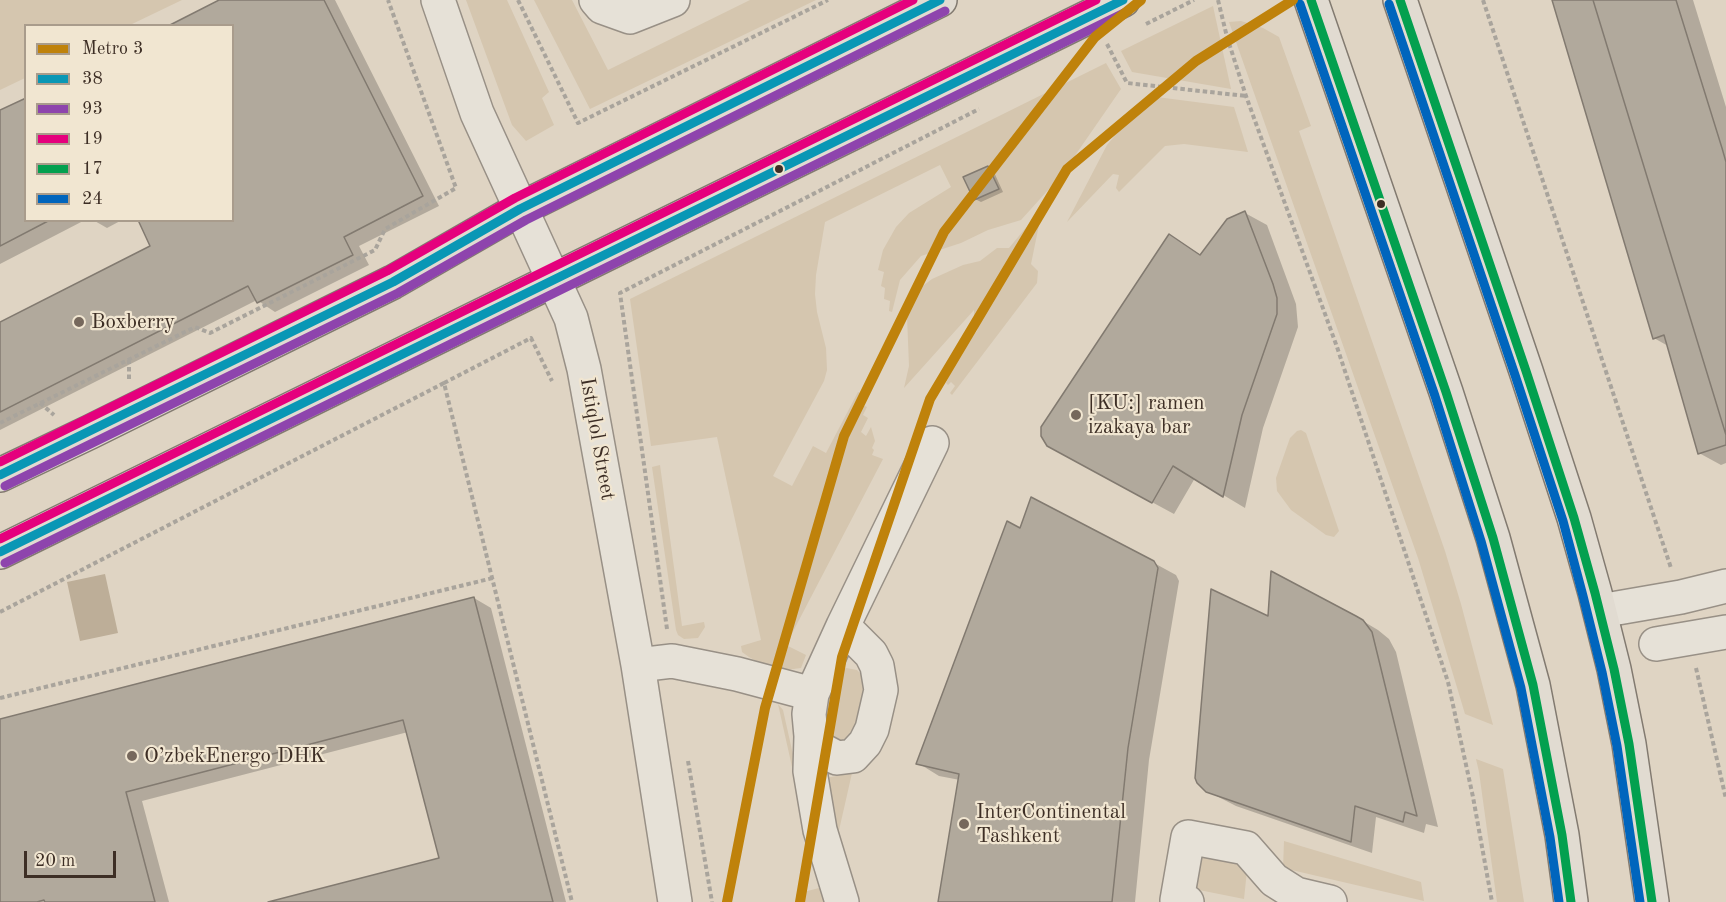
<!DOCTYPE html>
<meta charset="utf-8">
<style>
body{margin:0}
#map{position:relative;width:1726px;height:902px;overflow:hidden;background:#dfd4c3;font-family:"Old Standard TT",serif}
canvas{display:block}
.legend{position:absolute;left:24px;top:24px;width:210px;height:198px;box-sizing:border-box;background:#f1e6d1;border:2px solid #a99c8c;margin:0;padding:8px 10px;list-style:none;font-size:18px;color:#3d2e25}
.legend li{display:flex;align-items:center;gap:12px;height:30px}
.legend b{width:30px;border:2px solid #a99c8c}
.scale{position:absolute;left:24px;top:851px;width:92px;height:27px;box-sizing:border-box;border:3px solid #3d2e25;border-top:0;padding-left:8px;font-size:18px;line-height:21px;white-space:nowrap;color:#3d2e25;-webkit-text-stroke:4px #f1e6d1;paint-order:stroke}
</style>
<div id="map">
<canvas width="1726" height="902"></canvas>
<ul class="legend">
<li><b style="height:8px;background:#bf820b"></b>Metro 3</li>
<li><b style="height:8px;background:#0997b5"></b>38</li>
<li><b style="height:8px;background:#8e44ad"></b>93</li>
<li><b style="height:8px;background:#e5007d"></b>19</li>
<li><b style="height:8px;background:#03a04f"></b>17</li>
<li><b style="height:8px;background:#0065bd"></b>24</li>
</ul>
<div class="scale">20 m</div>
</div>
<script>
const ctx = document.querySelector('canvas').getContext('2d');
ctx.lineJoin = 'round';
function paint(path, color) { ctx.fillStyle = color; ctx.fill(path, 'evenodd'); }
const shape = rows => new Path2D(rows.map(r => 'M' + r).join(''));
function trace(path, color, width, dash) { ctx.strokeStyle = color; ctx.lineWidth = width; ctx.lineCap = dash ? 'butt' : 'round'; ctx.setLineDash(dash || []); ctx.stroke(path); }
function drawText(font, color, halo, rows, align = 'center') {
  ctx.font = font + ' "Old Standard TT",serif'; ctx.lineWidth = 4.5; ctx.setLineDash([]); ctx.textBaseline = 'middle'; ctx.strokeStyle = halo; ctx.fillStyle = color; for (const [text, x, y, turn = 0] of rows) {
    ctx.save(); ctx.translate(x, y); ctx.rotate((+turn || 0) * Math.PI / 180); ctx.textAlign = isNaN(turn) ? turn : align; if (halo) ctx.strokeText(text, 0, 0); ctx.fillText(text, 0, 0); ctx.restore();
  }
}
paint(shape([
 [0,0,182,0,130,25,26,26,25,78,0,90],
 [466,0,507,0,549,92,542,98,554,125,526,141,512,125],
 [534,0,572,0,608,70,750,0,816,0,590,109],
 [1213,6,1231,89,1132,72,1121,51],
 [1241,21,1263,28,1279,37,1311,126,1299,131,1445,551,1461,604,1493,725,1465,714,1418,558,1229,22],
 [1106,63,1121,89,1074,157,1049,189,1021,220,988,230,961,243,921,256,900,280,892,312,889,311,890,301,884,299,885,288,881,286,884,272,878,270,883,250,896,227,909,213,951,187,940,165,825,222,816,275,815,294,817,312,826,348,827,370,824,381,773,476,792,486,813,446,826,453,858,392,865,395,861,404,867,407,863,415,868,418,861,432,866,436,871,427,875,441,872,448,874,450,872,455,883,459,786,645,806,655,801,668,786,670,763,665,749,657,742,652,741,646,761,640,717,437,651,446,630,299],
 [1149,96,1234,107,1248,152,1184,144,1165,146,1119,192,1116,188,1119,175,1113,174,1067,222,1107,145],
 [1042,208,1046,212,1040,220,1031,264,1038,271,1037,283,952,395,950,393,955,386,951,382,948,385,946,383,960,352,977,331,979,324,974,320,974,310,904,388,909,366,907,316,914,296,920,288,932,279,963,265,980,261,997,248,1009,248],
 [1301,430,1306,433,1339,531,1334,537,1326,535,1291,510,1277,491,1276,478,1290,438,1297,431],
 [660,465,682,626,704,622,705,627,698,638,684,639,678,635,676,630,652,467],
 [846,668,857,670,862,675,865,686,858,719,854,727,845,739,838,743,821,735,819,716,839,672],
 [778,704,783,710,826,902,798,902,796,894,819,888],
 [1476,759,1503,769,1524,902,1497,902,1479,772],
 [852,773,835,848,826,778],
 [1284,841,1421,882,1424,901,1283,868],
 [1199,851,1248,861,1244,899,1194,889]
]), '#d5c6af');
paint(shape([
 [105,574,118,633,80,641,67,582]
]), '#bdae98');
paint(shape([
 [222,0,335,0,439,206,359,246,369,265,275,312,257,300,0,430,0,323,232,220,232,26],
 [1554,0,1693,0,1726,107,1726,463,1721,465,1699,453,1668,346,1654,338],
 [0,112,26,220,85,220,0,264],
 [988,167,993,170,1003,192,981,202,975,199],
 [1245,213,1267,225,1296,304,1298,327,1263,428,1245,508,1195,478,1174,514,1072,459,1169,236,1201,255],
 [93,220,122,220,107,228],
 [1021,530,1154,563,1176,575,1179,581,1149,760,1135,902,939,902,960,780,939,776,918,763],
 [474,598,491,608,566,902,274,902,441,859,408,732,142,801,169,902,0,902,0,721],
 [1356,617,1378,630,1389,639,1396,652,1438,827,1426,824,1424,833,1376,817,1372,853,1236,806,1205,790,1269,619]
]), '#0003');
const building = shape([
 [219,0,324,0,423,196,344,237,353,255,257,303,248,286,0,412,0,322,150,246,138,220,232,220,232,26,168,26,219,0],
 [1552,0,1593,0,1726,435,1726,445,1698,454,1664,335,1653,339,1552,0],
 [1593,0,1676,0,1722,148,1726,162,1726,435,1593,0],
 [26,98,26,220,50,220,0,246,0,110,26,98],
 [988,166,999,189,974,200,963,177,988,166],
 [1245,211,1273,284,1277,298,1277,314,1242,415,1223,497,1173,466,1152,503,1047,446,1041,436,1041,427,1169,234,1200,255,1227,219,1245,211],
 [1031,497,1154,561,1158,568,1128,748,1112,902,938,902,959,774,916,764,1007,521,1020,528,1031,497],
 [1271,571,1356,616,1363,620,1372,632,1417,816,1405,812,1403,822,1355,806,1351,842,1206,792,1197,783,1195,778,1211,589,1268,616,1271,571],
 [474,597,553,902,268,902,439,858,403,720,126,792,155,902,45,902,44,900,37,902,0,902,0,719,474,597]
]);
paint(building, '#b1a99c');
trace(building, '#827a70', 1.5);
const minor = shape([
 [438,0,477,113,571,318,584,369,638,665,675,902],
 [596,0,602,7,630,17,673,0],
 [1600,611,1681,597,1726,586],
 [843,626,871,654,877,666,881,690,872,729,865,743,853,756,837,758,822,750,811,736,809,714,812,694,843,626],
 [843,626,932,443],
 [1656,644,1726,632],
 [638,665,672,661,737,674,812,694],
 [811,736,810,771,820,830,842,902],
 [1187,902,1177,900,1188,837,1246,848,1274,880,1296,894,1330,902]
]);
const major = shape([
 [1311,0,1446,392,1493,538,1533,685,1562,835,1571,902],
 [1400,0,1526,371,1574,518,1595,593,1614,669,1629,744,1652,902],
 [0,475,90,432,393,282,520,209,940,0],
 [0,552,1123,0]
]);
trace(minor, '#989086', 36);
trace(major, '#827a70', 36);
trace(shape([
 [518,0,578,123,828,0],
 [1218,0,1227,37,1246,96,1337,347,1448,682,1473,797,1492,902],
 [1483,0,1671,568],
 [1146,24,1194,0],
 [1107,44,1127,83,1246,96],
 [129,379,129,358],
 [444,383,531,338,552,381],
 [40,403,54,415],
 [0,423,195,327,210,333,375,250,385,229,456,188,388,0],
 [0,612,444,383,572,902],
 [667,629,620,293,979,109],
 [1696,668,1726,799],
 [0,698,493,578],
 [688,761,712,902]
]), '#a9a49c', 4, [4.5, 3]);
trace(minor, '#e6e1d7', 33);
trace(major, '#e1dbd1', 33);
trace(shape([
 [0,475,393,282,520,209,940,0],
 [0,552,1123,0]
]), '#0997b5', 9);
trace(shape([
 [5,486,398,293,526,220,945,11],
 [5,563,1128,11]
]), '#8e44ad', 9);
trace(shape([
 [0,462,387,271,515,198,913,0],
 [0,539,1096,0]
]), '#e5007d', 9);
trace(shape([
 [1311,0,1446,392,1493,538,1533,685,1562,835,1571,902],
 [1400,0,1526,371,1574,518,1595,593,1614,669,1629,744,1652,902]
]), '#03a04f', 9);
trace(shape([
 [1300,4,1435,396,1481,541,1521,688,1550,837,1559,902],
 [1389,4,1515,375,1563,521,1583,596,1602,672,1617,746,1640,902]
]), '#0065bd', 9);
trace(shape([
 [727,902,765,708,844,436,944,232,1095,37,1141,0],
 [800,902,842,657,930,399,1067,169,1196,61,1293,0]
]), '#bf820b', 10);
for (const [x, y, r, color] of [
 [779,169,5,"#3d2e25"],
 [1381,204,5,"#3d2e25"],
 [79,322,6,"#76685c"],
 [1076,415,6,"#76685c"],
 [132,756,6,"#76685c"],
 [964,824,6,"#76685c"]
]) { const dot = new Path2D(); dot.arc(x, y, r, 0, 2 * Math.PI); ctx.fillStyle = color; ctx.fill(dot); trace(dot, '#f1e6d1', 2); }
drawText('21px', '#3d2e25', '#f1e6d1', [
 ["Boxberry",91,322],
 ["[KU:] ramen",1088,403],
 ["izakaya bar",1088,427],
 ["O’zbekEnergo DHK",144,756],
 ["InterContinental",976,812],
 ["Tashkent",976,836]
], 'left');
drawText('21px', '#3d2e25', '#f1e6d1', [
 ["Istiqlol Street",597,439,80]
]);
</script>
